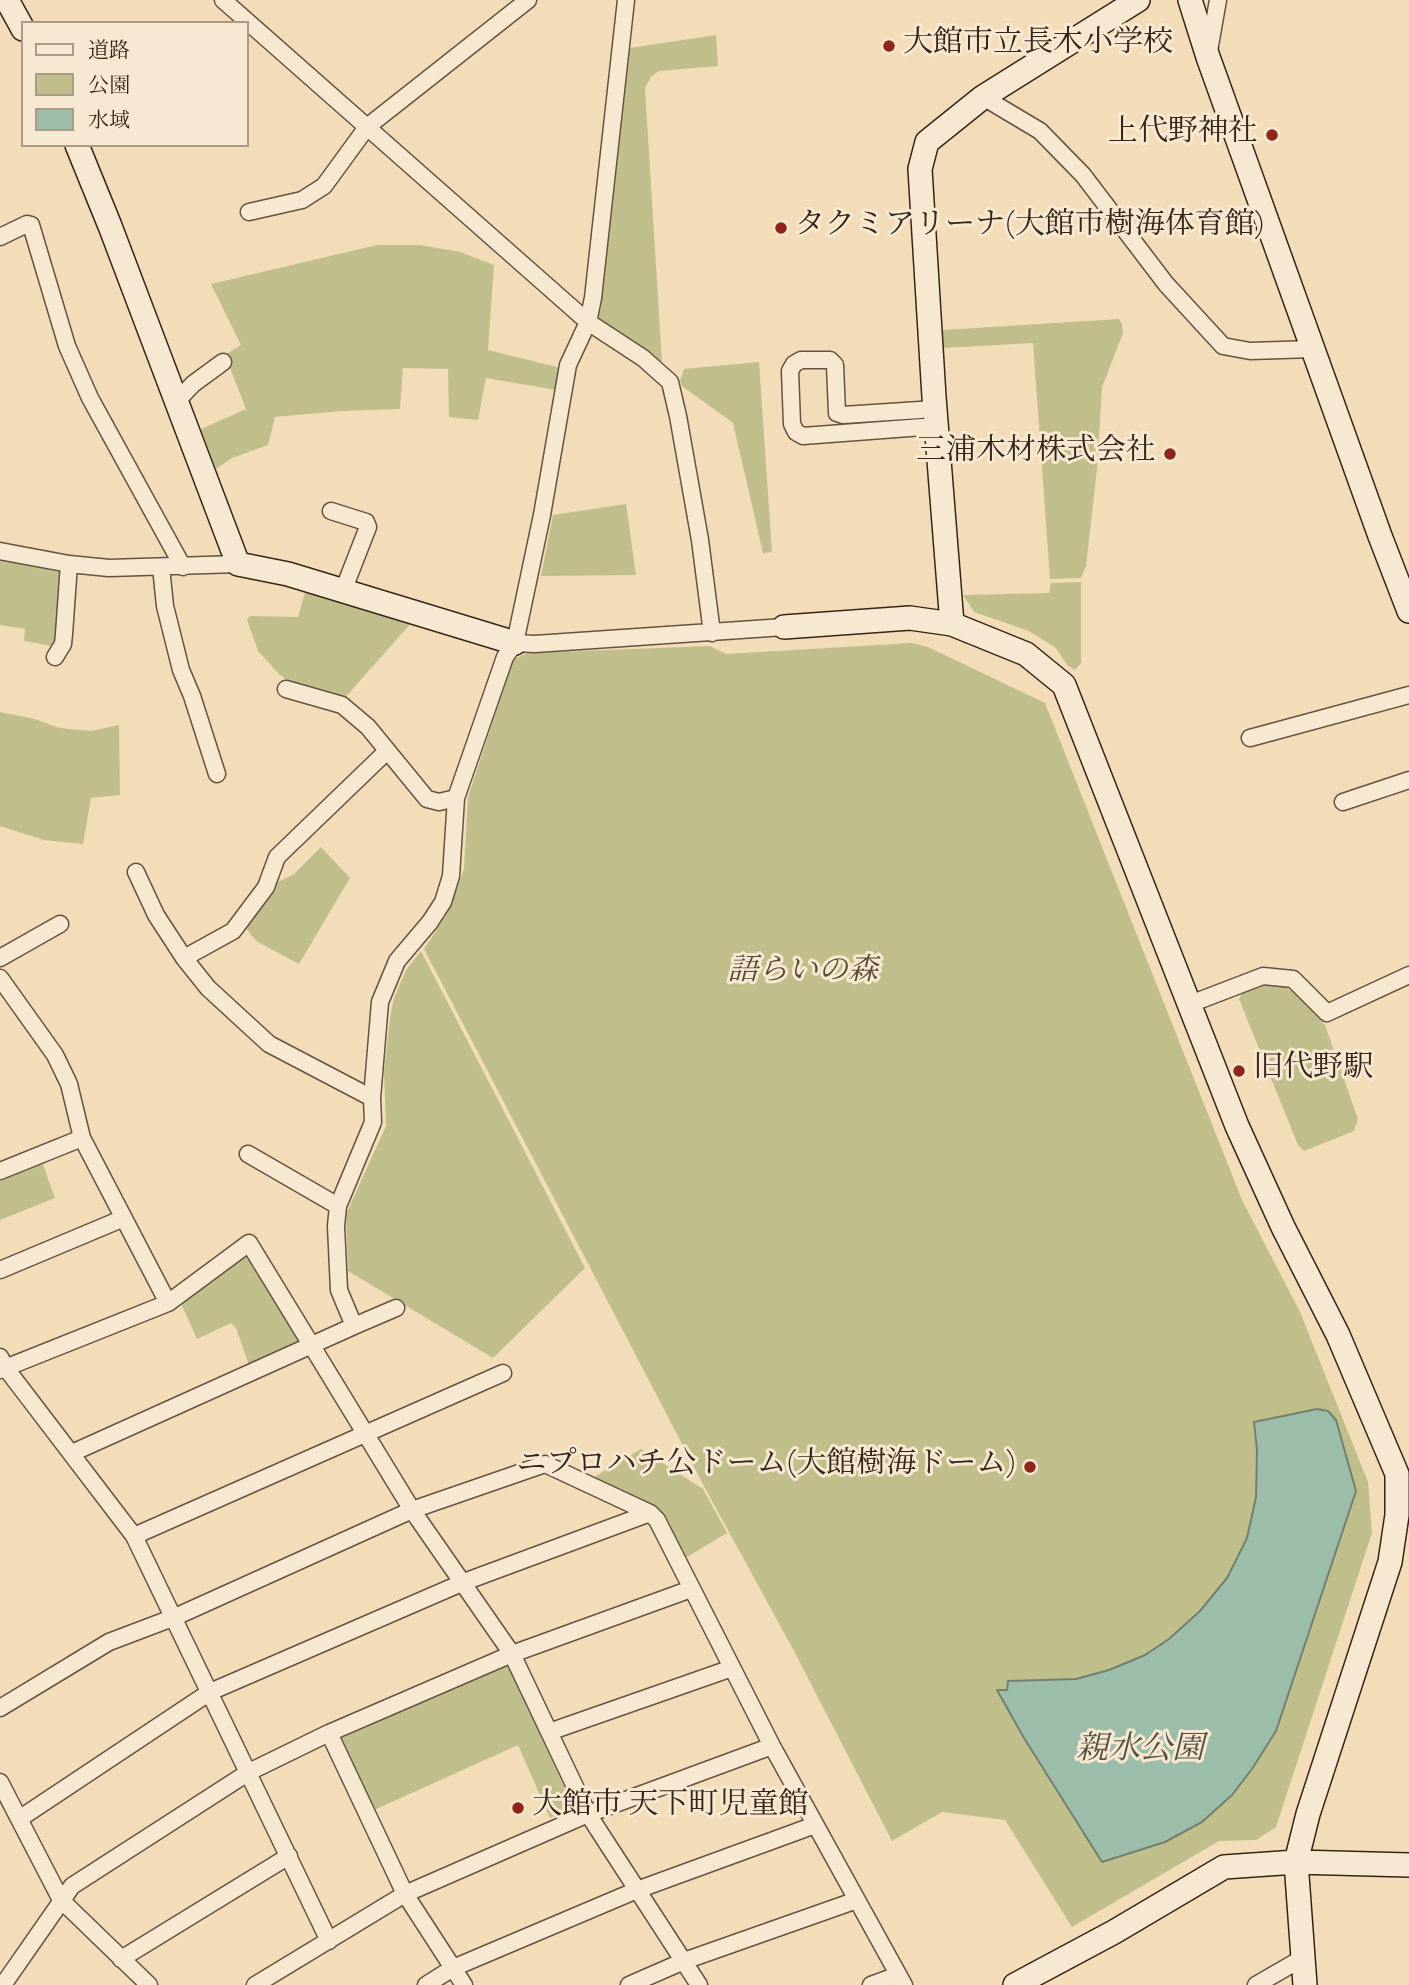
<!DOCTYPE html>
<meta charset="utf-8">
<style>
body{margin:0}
#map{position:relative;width:1409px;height:1985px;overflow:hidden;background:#f2ddb8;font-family:"Sorts Mill Goudy","Noto Serif JP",serif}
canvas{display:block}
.legend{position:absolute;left:21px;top:21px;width:228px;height:126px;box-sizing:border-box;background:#f7e9d1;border:2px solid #aa9a88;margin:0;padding:9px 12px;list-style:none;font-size:21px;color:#36241a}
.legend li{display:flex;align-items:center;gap:14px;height:35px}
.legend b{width:35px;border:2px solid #aa9a88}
</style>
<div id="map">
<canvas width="1409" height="1985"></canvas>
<ul class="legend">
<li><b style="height:9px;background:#f7e9d1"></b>道路</li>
<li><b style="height:19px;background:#c0bf8b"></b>公園</li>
<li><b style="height:19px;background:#9cbdaa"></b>水域</li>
</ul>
</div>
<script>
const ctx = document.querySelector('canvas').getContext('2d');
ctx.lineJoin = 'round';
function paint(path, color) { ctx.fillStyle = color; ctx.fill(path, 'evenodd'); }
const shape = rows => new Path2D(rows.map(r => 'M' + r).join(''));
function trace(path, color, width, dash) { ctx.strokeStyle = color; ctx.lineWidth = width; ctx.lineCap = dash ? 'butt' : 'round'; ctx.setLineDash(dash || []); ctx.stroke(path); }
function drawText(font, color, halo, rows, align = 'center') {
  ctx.font = font + ' "Sorts Mill Goudy","Noto Serif JP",serif'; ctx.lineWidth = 6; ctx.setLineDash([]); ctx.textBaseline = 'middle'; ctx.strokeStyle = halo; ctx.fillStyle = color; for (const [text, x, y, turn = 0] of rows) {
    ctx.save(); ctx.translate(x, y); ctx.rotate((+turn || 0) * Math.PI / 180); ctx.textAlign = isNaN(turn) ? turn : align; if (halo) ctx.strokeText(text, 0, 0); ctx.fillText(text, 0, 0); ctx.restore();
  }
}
paint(shape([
 [716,35,718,66,659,71,651,77,645,88,662,362,596,318,601,308,630,48],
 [377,245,420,245,460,252,494,265,488,350,561,368,556,390,486,378,478,420,449,417,448,369,403,368,400,409,342,411,275,417,268,445,232,458,216,469,201,429,246,409,225,355,241,345,211,284],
 [1119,319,1122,324,1123,333,1102,387,1097,469,1086,566,1081,578,1050,579,1033,343,943,348,943,330],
 [759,362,772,552,763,553,733,423,682,386,680,381,684,369],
 [626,504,636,575,541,576,553,515],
 [0,559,60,572,55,642,52,646,24,641,25,629,0,625],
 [1081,582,1081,663,1075,670,1067,665,1056,648,1029,631,974,612,963,595,1049,593,1051,583],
 [305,592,412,622,343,700,293,685,279,674,258,651,247,620,250,616,298,617],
 [912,643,928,647,1045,703,1242,1200,1300,1312,1368,1482,1372,1533,1276,1827,1256,1840,1219,1841,1072,1927,1005,1820,942,1812,892,1841,794,1651,705,1488,424,949,447,914,464,869,468,797,513,660,527,653,710,646,726,654],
 [0,712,35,719,56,727,68,729,91,731,119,725,120,795,91,798,83,844,44,840,0,826],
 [321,847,350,878,299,964,256,941,245,927,274,884,294,874],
 [421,951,585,1268,493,1358,348,1271,346,1214,386,1126,384,1072,390,1018,394,998,406,970],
 [1264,983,1286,987,1305,1002,1325,1025,1358,1119,1354,1131,1304,1151,1298,1145,1239,999,1245,988],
 [42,1162,55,1198,0,1220,0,1178],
 [241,1257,251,1258,299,1341,249,1365,236,1328,231,1323,197,1339,181,1303],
 [641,1449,703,1489,727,1533,682,1560,658,1516,591,1479],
 [506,1664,511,1670,573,1807,550,1818,518,1745,374,1810,342,1738]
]), '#c0bf8b');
const water = shape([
 [1317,1409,1328,1411,1336,1420,1356,1491,1276,1731,1252,1769,1232,1795,1202,1822,1165,1842,1102,1862,1024,1738,997,1690,1007,1690,1008,1681,1076,1679,1109,1670,1145,1655,1169,1639,1200,1611,1227,1578,1247,1538,1256,1497,1257,1450,1254,1422,1317,1409]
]);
paint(water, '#9cbdaa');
trace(water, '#738070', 2);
const street = shape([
 [223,0,588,322,643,358,670,382,678,416,700,540,712,633],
 [1209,51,1218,0],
 [983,97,1040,131,1083,175,1166,284,1223,346,1250,351,1313,349],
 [249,212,302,200,324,186,367,127,528,0],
 [0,237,27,224,31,225,67,346,90,398,183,567],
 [177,401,193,384,223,362],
 [935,409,843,415,837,413,835,365,830,360,801,360,794,364,790,371,792,424,796,432,803,436,936,426],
 [331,511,366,522,368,527,343,591],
 [0,551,69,564,109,568,238,564],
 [161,567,165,606,181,670,192,696,217,774],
 [515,643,535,644,784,627],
 [55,657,63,644,64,634,69,564],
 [286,689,342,705,368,727,427,799,439,802,456,798],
 [1250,738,1409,695],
 [1343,802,1409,780],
 [136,872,156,915,184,958,208,988,269,1044,372,1098],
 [0,958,60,924],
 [184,958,233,931,266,887,277,857,386,752],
 [0,978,55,1055,69,1084,82,1138,168,1303],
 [1190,1004,1263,976,1293,979,1327,1013,1409,975],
 [248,1154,338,1206],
 [0,1171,82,1138],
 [0,1270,124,1218],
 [354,1326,396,1308],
 [0,1357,5,1367,134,1536,329,1941],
 [0,1370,168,1303,249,1243,412,1510,512,1654,588,1814,699,1985],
 [72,1453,354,1326,339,1290,336,1226,338,1206,373,1122,372,1098,380,1002,397,961,430,922,443,902,451,876,456,798,505,657,515,643,542,515,568,365,588,322,593,298,626,0],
 [134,1536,503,1373],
 [0,1708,109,1642,175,1617,412,1510,545,1464,650,1513,657,1520,772,1746,904,1985],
 [549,1732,732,1668],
 [329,1733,405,1894,464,1985],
 [0,1782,61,1900,149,1985],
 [19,1819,210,1692,464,1582,650,1513],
 [121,1959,289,1856],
 [3,1985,72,1886,249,1772,329,1733,512,1654,691,1589],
 [255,1985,405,1894,588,1814,772,1746],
 [426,1985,453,1968,637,1890,815,1825],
 [629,1985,684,1961,857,1900],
 [871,1985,898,1975],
 [1256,1985,1301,1959]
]);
const secondary = shape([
 [7,0,23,29],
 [1190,0,1208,57,1380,536,1409,611],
 [77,145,110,226,238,564,288,574,515,643],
 [952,624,934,397,920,169,927,142,983,97,1138,0],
 [784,627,910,618,952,624,1026,654,1064,685,1237,1126,1283,1227,1338,1335,1397,1474,1397,1515,1390,1562,1308,1814,1296,1862,1305,1985],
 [1015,1985,1114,1932,1224,1867,1296,1862,1409,1865]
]);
trace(street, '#655242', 19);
trace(secondary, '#36241a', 26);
trace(street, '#f7e9d1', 16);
trace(secondary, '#f7e9d1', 23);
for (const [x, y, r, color] of [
 [889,46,7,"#8f2418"],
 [1272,135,7,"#8f2418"],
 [781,228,7,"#8f2418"],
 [1170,454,7,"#8f2418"],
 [1239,1071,7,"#8f2418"],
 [1030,1467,7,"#8f2418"],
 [518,1808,7,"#8f2418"]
]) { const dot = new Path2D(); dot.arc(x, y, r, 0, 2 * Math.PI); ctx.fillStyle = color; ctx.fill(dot); trace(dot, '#f7e9d1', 2.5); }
drawText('30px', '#36241a', '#f7e9d1', [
 ["大館市立長木小学校",903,46],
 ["上代野神社",1258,135,"right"],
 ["タクミアリーナ(大館市樹海体育館)",795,228],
 ["三浦木材株式会社",1156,454,"right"],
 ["旧代野駅",1253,1071],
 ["ニプロハチ公ドーム(大館樹海ドーム)",1016,1467,"right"],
 ["大館市 天下町児童館",532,1808]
], 'left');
drawText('italic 30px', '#584b36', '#f7e9d1', [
 ["語らいの森",803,974]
]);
drawText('italic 32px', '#555245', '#f7e9d1', [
 ["親水公園",1140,1753]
]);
</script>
